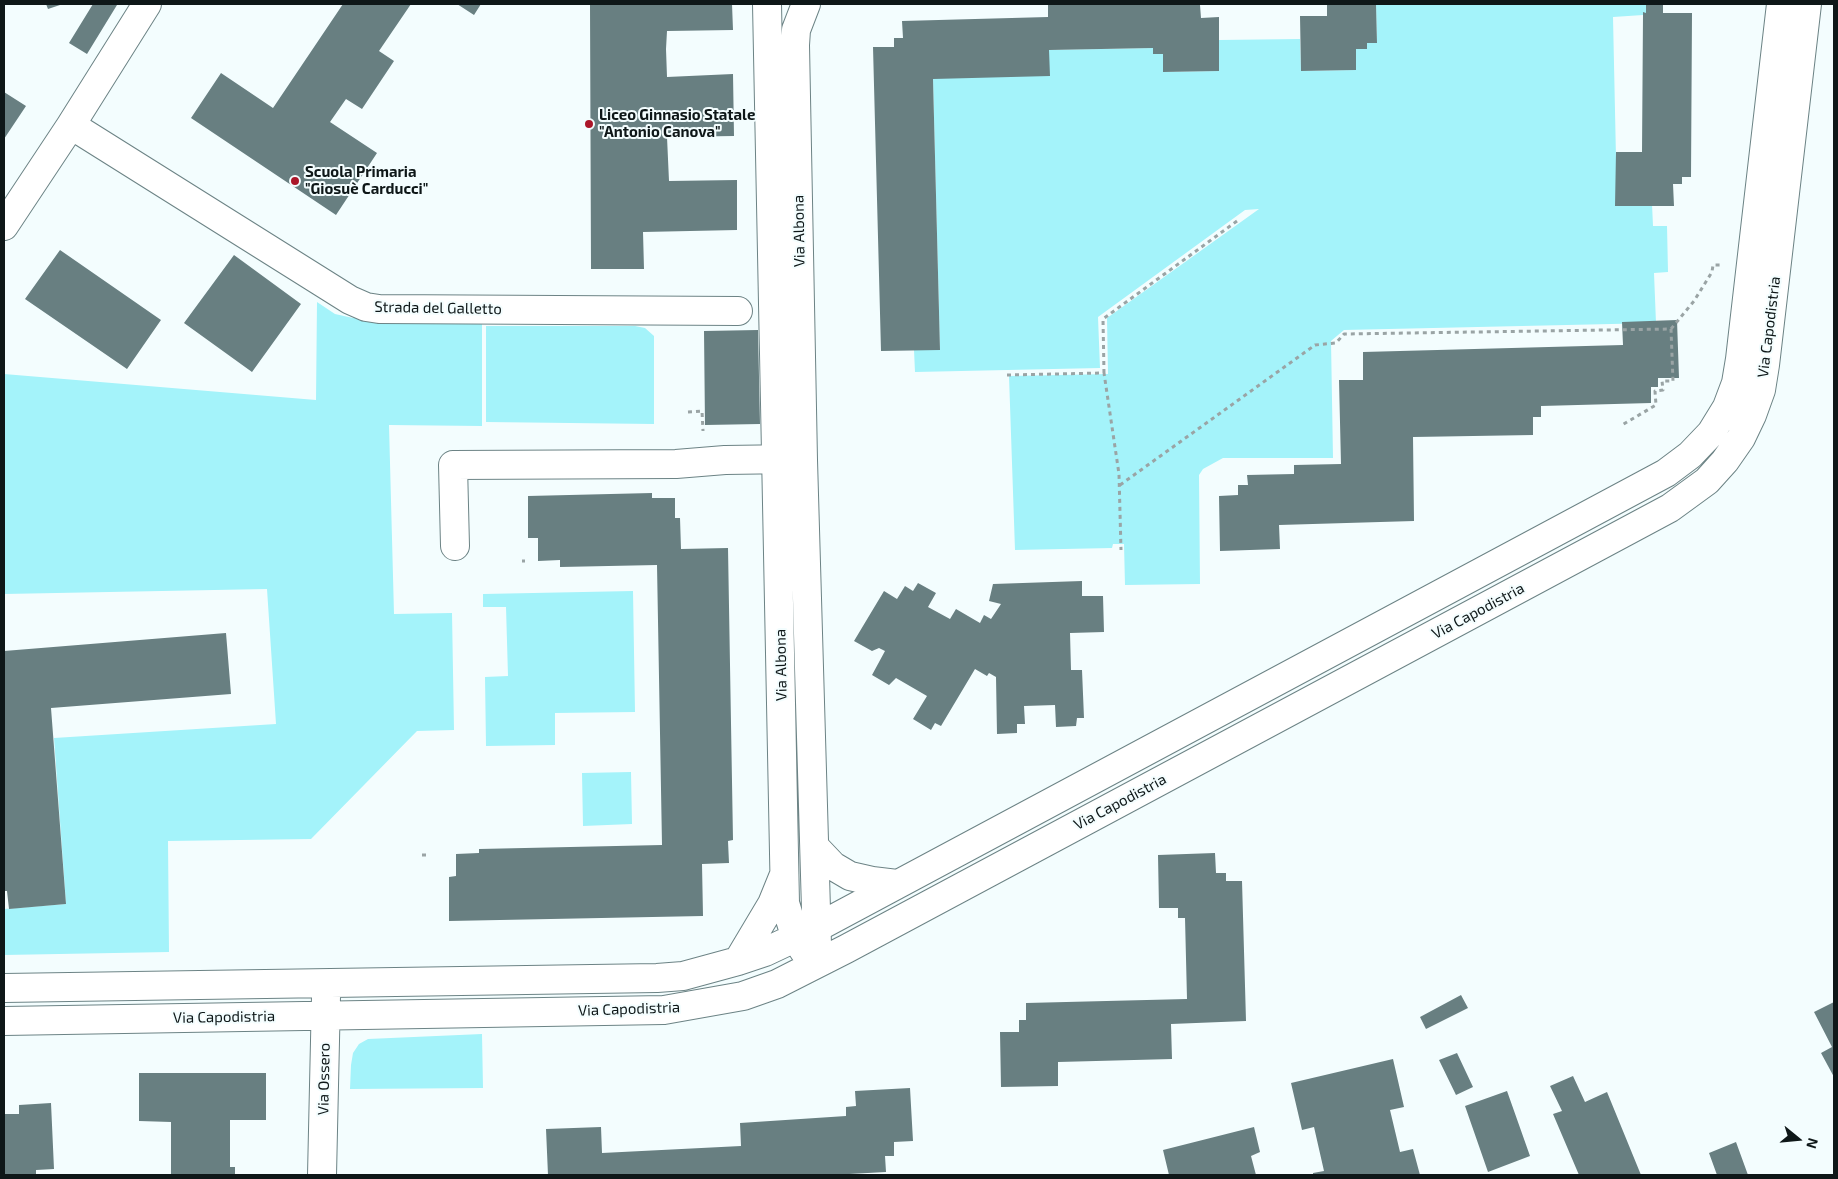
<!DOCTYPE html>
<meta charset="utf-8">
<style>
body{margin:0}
#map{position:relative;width:1838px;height:1179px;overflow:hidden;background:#f3fdfe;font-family:"Exo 2",sans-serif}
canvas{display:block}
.frame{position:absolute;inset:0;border:5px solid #0e1718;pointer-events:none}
.north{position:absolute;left:1773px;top:1114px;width:50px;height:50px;-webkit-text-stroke:4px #f3fdfe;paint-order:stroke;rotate:107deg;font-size:14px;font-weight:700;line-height:20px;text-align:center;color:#0e1718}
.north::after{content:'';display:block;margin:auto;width:18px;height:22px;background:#0e1718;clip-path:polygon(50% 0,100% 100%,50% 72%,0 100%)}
</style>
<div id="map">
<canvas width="1838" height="1179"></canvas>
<div class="frame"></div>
<div class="north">N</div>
</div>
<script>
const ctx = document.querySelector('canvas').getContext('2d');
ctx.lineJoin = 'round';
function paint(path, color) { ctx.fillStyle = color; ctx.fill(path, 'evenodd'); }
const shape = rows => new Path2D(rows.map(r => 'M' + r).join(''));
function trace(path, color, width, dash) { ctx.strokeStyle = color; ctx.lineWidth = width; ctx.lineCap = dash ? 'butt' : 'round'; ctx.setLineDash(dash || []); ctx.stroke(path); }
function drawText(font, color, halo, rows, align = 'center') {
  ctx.font = font + ' "Exo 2",sans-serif'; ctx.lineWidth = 4; ctx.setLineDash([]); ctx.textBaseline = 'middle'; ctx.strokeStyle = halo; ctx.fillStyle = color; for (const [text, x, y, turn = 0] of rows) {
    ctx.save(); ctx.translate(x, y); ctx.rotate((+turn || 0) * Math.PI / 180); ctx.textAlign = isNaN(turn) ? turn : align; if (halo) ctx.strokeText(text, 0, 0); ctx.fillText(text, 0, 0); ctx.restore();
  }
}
paint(shape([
 [1376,4,1646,4,1646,13,1644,13,1643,15,1613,17,1617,205,1652,204,1653,226,1667,226,1668,272,1654,273,1656,323,1344,330,1331,341,1333,458,1223,458,1203,469,1199,475,1200,584,1125,585,1124,544,1113,544,1112,548,1015,550,1009,376,1108,374,1107,318,1259,209,1245,210,1098,317,1100,368,915,372,914,350,940,350,933,79,1049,50,1153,48,1153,54,1163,54,1163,72,1219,71,1219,40,1300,39,1301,71,1356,70,1356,49,1367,43,1377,43],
 [317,302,335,314,353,318,469,318,482,324,482,426,389,425,394,614,452,613,454,730,417,731,311,839,168,841,169,952,4,955,4,909,66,904,54,738,276,724,267,589,4,594,4,374,316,400],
 [486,326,635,326,645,328,654,336,654,424,486,422],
 [633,591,635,712,555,713,555,745,486,746,485,677,508,676,506,607,483,607,483,594],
 [631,772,632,824,583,826,582,773],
 [482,1034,483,1088,350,1089,351,1065,353,1053,359,1044,368,1039]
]), '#a4f3fa');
paint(shape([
 [46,4,63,4,48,9],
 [93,4,115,4,117,5,87,54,69,43],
 [343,4,411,4,379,51,394,61,362,109,346,99,330,122,377,153,336,215,191,118,221,73,273,108],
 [457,4,481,4,474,15],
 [590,4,732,4,733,30,667,31,666,49,667,77,733,74,734,136,667,137,669,181,737,180,737,230,643,232,644,269,591,269],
 [1048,4,1200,5,1201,18,1219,17,1219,71,1163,72,1163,54,1153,54,1153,48,1049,50,1050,76,933,79,940,350,881,351,873,47,894,47,894,38,903,38,902,21,1048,17],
 [1327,4,1376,4,1377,43,1367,43,1367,49,1356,49,1356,70,1301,71,1300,16,1327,16],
 [1646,4,1663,4,1663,13,1692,13,1691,177,1682,177,1682,184,1673,184,1674,206,1615,206,1616,152,1642,152,1643,15,1643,12,1646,13],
 [4,92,26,106,4,139],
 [60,250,161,320,127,369,25,299],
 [234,255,301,304,252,372,184,323],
 [1677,320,1679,378,1658,378,1658,387,1651,387,1651,403,1541,406,1541,417,1533,417,1533,435,1413,437,1414,521,1279,525,1280,549,1220,551,1219,496,1238,495,1238,485,1248,485,1247,475,1294,474,1294,465,1341,464,1339,380,1363,380,1363,352,1623,345,1622,322],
 [758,330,760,424,705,425,704,331],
 [652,493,652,498,675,498,675,518,680,518,681,549,728,548,733,840,728,841,729,863,702,864,703,916,449,921,449,877,456,876,456,854,479,853,479,849,662,845,657,565,560,567,560,560,538,561,538,538,528,538,528,496],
 [1082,581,1082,596,1103,596,1104,632,1070,633,1071,670,1082,670,1084,718,1077,718,1076,726,1056,727,1055,705,1024,706,1025,724,1017,724,1017,733,997,734,996,677,989,673,987,676,975,669,941,726,935,723,931,730,913,719,927,696,896,678,889,685,872,675,885,651,879,648,872,651,854,641,884,591,897,599,905,586,913,591,918,583,936,593,928,607,950,619,956,609,980,623,984,615,991,619,1001,604,989,601,993,584],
 [226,633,231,694,51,708,66,904,9,909,7,891,4,891,4,651],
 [1215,853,1216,873,1226,873,1226,881,1242,881,1246,1021,1171,1024,1172,1059,1058,1062,1058,1086,1001,1087,1000,1032,1019,1032,1019,1020,1026,1020,1026,1003,1187,999,1185,918,1178,918,1178,908,1159,908,1158,855],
 [1461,995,1468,1008,1426,1029,1420,1017],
 [1834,1002,1834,1077,1821,1053,1832,1047,1814,1012],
 [1457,1053,1473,1087,1456,1095,1439,1060],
 [1393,1059,1404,1107,1390,1110,1400,1152,1413,1149,1420,1175,1313,1175,1313,1173,1324,1171,1314,1127,1302,1130,1291,1083],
 [139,1073,266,1073,266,1120,230,1120,230,1167,235,1167,235,1175,171,1175,171,1122,139,1121],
 [1573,1076,1585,1102,1607,1092,1641,1175,1579,1175,1553,1114,1562,1111,1550,1086],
 [910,1088,913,1141,894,1142,894,1156,885,1156,886,1172,831,1175,548,1175,546,1129,601,1127,602,1153,741,1146,740,1123,846,1116,846,1107,856,1106,855,1091],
 [1507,1091,1530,1156,1488,1172,1465,1106],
 [51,1103,54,1169,36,1170,36,1175,4,1175,4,1114,19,1114,19,1105],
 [1254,1127,1260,1152,1251,1156,1256,1175,1169,1175,1163,1150],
 [1736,1142,1748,1175,1717,1175,1709,1153]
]), '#687f81');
const street = shape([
 [767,4,785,903,796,939,806,954],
 [806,4,796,30,795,45,803,460,817,944],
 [71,125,350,300,366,307,379,309,738,311],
 [4,226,71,125,147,4],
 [455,546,453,465,676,464,725,460,794,459],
 [815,847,833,866,850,876,872,881,897,884],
 [738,961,772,904,783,877],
 [4,988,657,978,683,976,738,961,765,952,818,927,1666,473,1690,455,1711,433,1727,407,1736,383,1740,359,1781,4],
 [4,1021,664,1010,743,996,777,984,846,949,1670,508,1707,481,1725,461,1741,438,1752,415,1761,390,1765,365,1807,4],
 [322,1175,326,996]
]);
trace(street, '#6c8385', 30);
trace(shape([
 [1671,329,1694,301,1712,272,1713,265,1721,265],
 [1104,373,1103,319,1237,221],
 [1007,375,1104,373,1119,474,1121,550],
 [688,412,702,411,703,431],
 [1120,485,1315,345,1336,343,1344,334,1671,329,1673,381,1662,381,1663,390,1655,391,1656,405,1622,425],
 [522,561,525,561],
 [422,855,428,855]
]), '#9aa4a5', 3, [4, 4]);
trace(street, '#fff', 28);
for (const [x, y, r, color] of [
 [589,124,5,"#ab1629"],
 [295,181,5,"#ab1629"]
]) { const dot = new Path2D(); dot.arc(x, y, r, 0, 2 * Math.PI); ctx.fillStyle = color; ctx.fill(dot); trace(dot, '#f3fdfe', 2); }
drawText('bold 15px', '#0e1718', '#f3fdfe', [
 ["Liceo Ginnasio Statale",599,115],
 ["\"Antonio Canova\"",599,132],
 ["Scuola Primaria",305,172],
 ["\"Giosuè Carducci\"",305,189]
], 'left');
drawText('15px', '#0e1718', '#f3fdfe', [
 ["Via Albona",799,231,-91],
 ["Strada del Galletto",438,308,1],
 ["Via Capodistria",1769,327,-83],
 ["Via Capodistria",1478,611,-28],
 ["Via Albona",781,665,-91],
 ["Via Capodistria",1120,802,-28],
 ["Via Capodistria",629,1009,-2],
 ["Via Capodistria",224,1017,-1],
 ["Via Ossero",324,1079,-89]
]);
</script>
